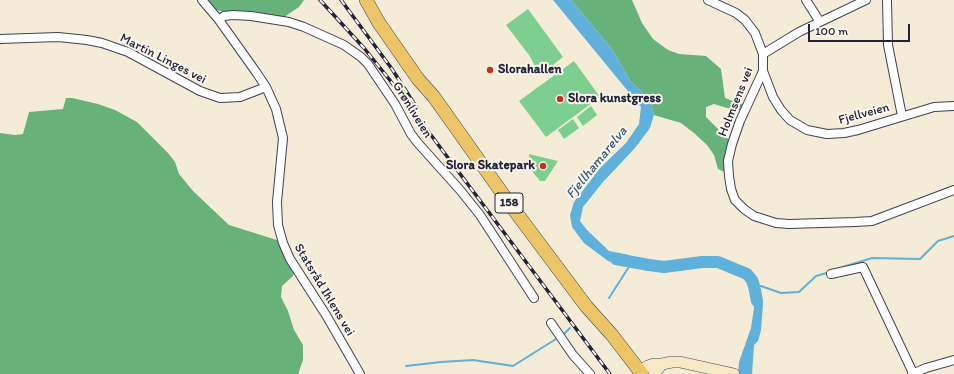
<!DOCTYPE html>
<meta charset="utf-8">
<style>
body{margin:0}
#map{position:relative;width:954px;height:374px;overflow:hidden;background:#f4ecd6;font-family:Itim,sans-serif}
canvas{display:block}
.scale{position:absolute;left:808px;top:24px;width:102px;height:18px;box-sizing:border-box;border:2px solid #22223b;border-top:0;padding-left:5px;font-size:12px;line-height:14px;white-space:nowrap;color:#22223b;-webkit-text-stroke:3px #fbf7ec;paint-order:stroke}
</style>
<div id="map">
<canvas width="954" height="374"></canvas>
<div class="scale">100 m</div>
</div>
<script>
const ctx = document.querySelector('canvas').getContext('2d');
ctx.lineJoin = 'round';
function paint(path, color) { ctx.fillStyle = color; ctx.fill(path, 'evenodd'); }
const shape = rows => new Path2D(rows.map(r => 'M' + r).join(''));
function trace(path, color, width, dash) { ctx.strokeStyle = color; ctx.lineWidth = width; ctx.lineCap = dash ? 'butt' : 'round'; ctx.setLineDash(dash || []); ctx.stroke(path); }
function drawText(font, color, halo, rows, align = 'center') {
  ctx.font = font + ' Itim,sans-serif'; ctx.lineWidth = 4; ctx.setLineDash([]); ctx.textBaseline = 'middle'; ctx.strokeStyle = halo; ctx.fillStyle = color; for (const [text, x, y, turn = 0] of rows) {
    ctx.save(); ctx.translate(x, y); ctx.rotate((+turn || 0) * Math.PI / 180); ctx.textAlign = isNaN(turn) ? turn : align; if (halo) ctx.strokeText(text, 0, 0); ctx.fillText(text, 0, 0); ctx.restore();
  }
}
paint(shape([
 [528,9,563,57,540,75,529,55,506,25],
 [574,61,600,97,546,137,519,101],
 [591,106,597,115,583,126,577,117],
 [573,119,579,128,564,139,558,130],
 [529,154,558,161,545,181,540,181,531,170]
]), '#7dcf90');
paint(shape([
 [201,0,304,0,299,7,281,19,214,10],
 [571,0,632,0,642,23,653,39,668,50,679,54,706,56,721,69,725,98,746,106,740,110,727,108,714,104,706,107,706,117,729,140,733,176,718,169,714,155,707,145,694,133,681,123,654,115,650,99,631,82,611,48],
 [66,98,72,98,98,104,115,110,137,122,168,153,175,162,179,174,193,191,229,225,280,241,294,270,293,276,282,286,281,297,288,311,294,330,303,345,303,360,298,374,0,374,0,133,15,135,23,134,29,112,63,109]
]), '#66b27a');
paint(shape([
 [553,0,571,0,611,48,631,82,650,99,654,115,650,128,635,148,603,182,583,207,580,221,587,230,609,251,629,255,632,262,621,265,608,261,584,243,572,227,570,215,574,202,600,168,626,143,639,124,641,107],
 [749,286,760,286,761,299,763,304,761,330,758,341,754,345,752,374,738,374,739,362,751,328,754,308,753,295]
]), '#5fb0da');
trace(shape([
 [843,267,872,258,920,259,938,241,954,236],
 [754,286,761,286,781,293,799,292,816,276,830,272],
 [609,298,632,262],
 [565,333,570,328],
 [406,366,441,362,473,360,513,366,556,339]
]), '#5fb0da', 2);
trace(shape([
 [616,259,649,265,664,267,702,262,718,262,747,274,752,280,754,286,757,301]
]), '#5fb0da', 12);
const street = shape([
 [202,0,219,20,256,72,266,87,276,109,283,138,277,202,278,225,283,243,290,259,326,315,360,374],
 [708,0,736,13,745,20,755,33,763,54,763,71,740,121,732,144,728,161,729,176,731,189,735,200,744,209,754,216,776,223,789,224,855,222,872,221,954,190],
 [806,0,820,22],
 [887,0,888,45,902,116],
 [219,20,224,16,233,15,251,16,289,22,304,27,344,45,361,57,368,64,395,104,411,134,417,142,460,190,480,215,534,298],
 [0,39,58,37,87,40,102,43,128,52,200,91,220,98,240,97,266,87],
 [763,54,799,32,866,0],
 [763,71,773,97,781,110,790,120,807,130,827,134,844,133,858,130,934,107,954,106],
 [831,274,863,267,913,373],
 [551,323,573,355,590,374],
 [912,374,926,368,954,360]
]);
const secondary = shape([
 [639,374,640,371,648,366,654,364,662,364,672,362,680,362,734,374],
 [654,374,662,364]
]);
const primary = shape([
 [366,0,379,23,418,79,434,97,512,207,586,306,612,335,642,374]
]);
trace(street, '#424052', 10);
trace(secondary, '#424052', 12);
trace(primary, '#424052', 14);
trace(street, '#fff', 8);
trace(secondary, '#f8e8c3', 11);
trace(primary, '#edc569', 13);
const rail = shape([
 [320,0,364,48,389,79,610,374],
 [341,0,392,69,417,108]
]);
trace(rail, '#22223b', 3.5);
trace(rail, '#fbf7ec', 2, [6]);
for (const [x, y, r, color] of [
 [490,70,4,"#c8321e"],
 [560,99,4,"#c8321e"],
 [543,166,4,"#c8321e"]
]) { const dot = new Path2D(); dot.arc(x, y, r, 0, 2 * Math.PI); ctx.fillStyle = color; ctx.fill(dot); trace(dot, '#fbf7ec', 1.5); }
for (const [x, y, w] of [
 [509,203,28]
]) { const box = new Path2D(); box.roundRect(x - w / 2, y - 10, w, 20, 3); ctx.fillStyle = '#fbf7ec'; ctx.fill(box); trace(box, '#22223b', 1); }
drawText('bold 12px', '#22223b', null, [
 ["158",509,203]
]);
drawText('13px', '#22223b', '#fbf7ec', [
 ["Martin Linges vei",163,59,27],
 ["Holmsens vei",736,102,-68],
 ["Grønliveien",412,110,58],
 ["Fjellveien",864,114,-15],
 ["Statsråd Ihlens vei",324,290,59]
]);
drawText('bold 13px', '#22223b', '#fbf7ec', [
 ["Slorahallen",498,70],
 ["Slora kunstgress",568,99],
 ["Slora Skatepark",535,166,"right"]
], 'left');
drawText('italic 14px', '#3a5b7b', '#fbf7ec', [
 ["Fjellhamarelva",597,163,-51]
]);
</script>
